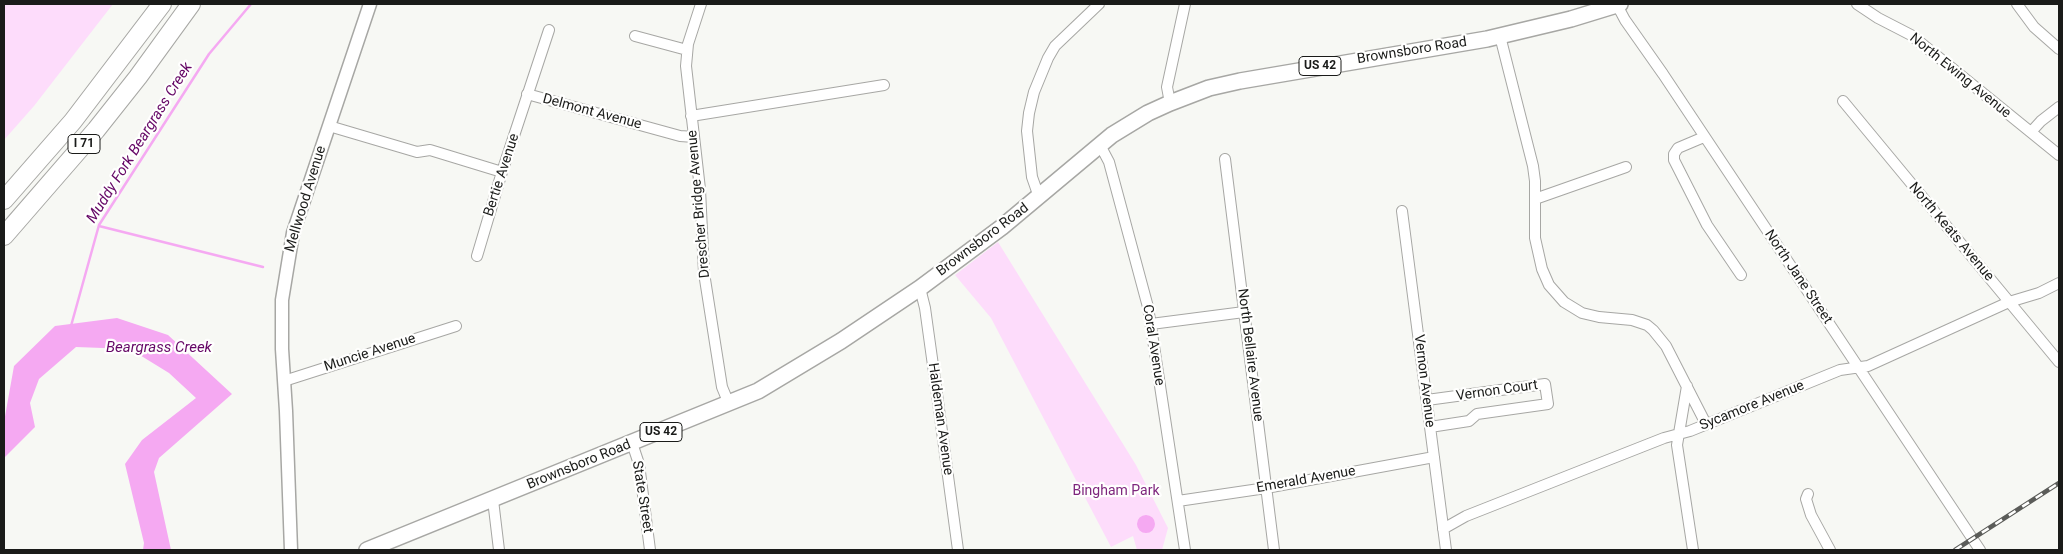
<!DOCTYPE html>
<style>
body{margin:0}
#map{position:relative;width:2063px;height:554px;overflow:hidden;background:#f7f8f4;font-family:Roboto,sans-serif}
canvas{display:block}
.frame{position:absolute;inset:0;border:5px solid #1a1b19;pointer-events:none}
</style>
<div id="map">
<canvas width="2063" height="554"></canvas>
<div class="frame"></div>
</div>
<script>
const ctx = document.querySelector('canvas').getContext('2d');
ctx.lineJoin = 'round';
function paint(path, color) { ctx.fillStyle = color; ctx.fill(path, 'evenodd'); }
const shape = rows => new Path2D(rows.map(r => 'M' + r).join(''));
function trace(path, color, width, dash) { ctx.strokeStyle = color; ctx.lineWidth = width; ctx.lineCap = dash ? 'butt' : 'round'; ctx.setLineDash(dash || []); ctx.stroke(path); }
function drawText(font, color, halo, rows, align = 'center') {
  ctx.font = font + ' Roboto,sans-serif'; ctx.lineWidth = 4.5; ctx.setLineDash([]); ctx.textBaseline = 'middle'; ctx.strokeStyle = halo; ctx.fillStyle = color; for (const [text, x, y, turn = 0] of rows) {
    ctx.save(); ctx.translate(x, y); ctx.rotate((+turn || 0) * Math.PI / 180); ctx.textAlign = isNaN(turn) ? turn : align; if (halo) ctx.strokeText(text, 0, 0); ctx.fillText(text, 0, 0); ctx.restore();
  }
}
paint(shape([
 [4,4,113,4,34,106,4,140],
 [998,242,1136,465,1168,528,1162,550,1137,550,1133,536,1111,547,991,318,955,275]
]), '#fddcfb');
paint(shape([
 [117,318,168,335,232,394,159,458,154,472,171,550,143,550,144,543,125,464,142,440,196,398,169,373,130,349,76,347,39,379,30,403,35,427,4,458,4,422,14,366,55,326],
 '1137 524a9 9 0 1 1 18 0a9 9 0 1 1-18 0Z'
]), '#f5a9f2');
trace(shape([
 [99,226,263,267],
 [71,326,99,225,209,54,251,4]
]), '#f5a9f2', 2.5);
const minor = shape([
 [701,4,688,44,686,66,700,189,704,273,722,387,729,404],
 [1857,4,1878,18,1911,35,2059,155],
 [2017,4,2034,27,2059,49],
 [1617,5,1625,20,1663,74,1980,550],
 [635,36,687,50],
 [1500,36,1533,166,1535,181,1535,238,1542,269,1549,285,1564,302,1582,313,1599,317,1632,320,1647,325,1653,330,1666,346,1706,424],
 [527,94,680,136,694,137],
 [1843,101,2059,362],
 [1170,103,1167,87,1185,4],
 [691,116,884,85],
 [329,126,417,152,430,150,502,172],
 [2031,132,2041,121,2059,107],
 [1704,137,1678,148,1674,154,1674,160,1707,225,1741,275],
 [1100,145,1109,162,1148,307,1185,550],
 [1225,159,1274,550],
 [1039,197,1032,177,1027,131,1029,113,1034,92,1048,58,1055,46,1099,4],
 [1535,199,1626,167],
 [1402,211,1446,550],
 [477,256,502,172,549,30],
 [920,288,925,308,936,387,958,550],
 [1151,324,1244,312],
 [284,381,456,326],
 [1687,386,1677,445,1693,550],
 [1427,400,1545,384,1548,404,1477,414,1469,421,1430,427],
 [632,443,639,464,650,550],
 [1808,494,1806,499,1811,515,1830,550],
 [493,500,499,550],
 [1178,501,1266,488,1434,457],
 [1443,529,1466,516,1664,438,1690,431,1840,370,1868,366,2009,302,2039,293,2059,283]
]);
const tertiary = shape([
 [291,550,286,411,282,349,282,300,293,233,370,4]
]);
const primary = shape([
 [367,550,758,391,841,341,920,288,1002,227,1112,135,1148,113,1170,103,1209,88,1240,81,1487,39,1571,19,1620,4]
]);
const motorway = shape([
 [4,200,73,121,162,4],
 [4,236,96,130,138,77,191,4]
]);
trace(minor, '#a7a7a4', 12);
trace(tertiary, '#a7a7a4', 15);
trace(primary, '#a7a7a4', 18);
trace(motorway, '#a7a7a4', 20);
trace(minor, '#fff', 10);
trace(tertiary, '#fff', 12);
trace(primary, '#fff', 15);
trace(motorway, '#fff', 18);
const rail = shape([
 [1955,550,2059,483]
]);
trace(rail, '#5b5c59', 4.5);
trace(rail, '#fffffe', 2.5, [8]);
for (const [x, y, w] of [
 [1320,66,42],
 [84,144,32],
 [661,432,42]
]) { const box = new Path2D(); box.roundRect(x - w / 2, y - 9.5, w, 19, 4); ctx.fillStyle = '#fffffe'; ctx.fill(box); trace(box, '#1a1b19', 1); }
drawText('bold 12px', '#1a1b19', null, [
 ["US 42",1320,66],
 ["I 71",84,144],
 ["US 42",661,432]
]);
drawText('14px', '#1a1b19', '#fffffe', [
 ["Brownsboro Road",1412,51,-9],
 ["North Ewing Avenue",1960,76,39],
 ["Delmont Avenue",592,112,15],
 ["Bertie Avenue",502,175,-72],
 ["Mellwood Avenue",306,199,-73],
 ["Drescher Bridge Avenue",699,204,-95],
 ["North Keats Avenue",1951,232,50],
 ["Brownsboro Road",983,240,-37],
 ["North Jane Street",1798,277,56],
 ["Coral Avenue",1153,345,81],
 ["Muncie Avenue",370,353,-18],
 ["North Bellaire Avenue",1250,355,83],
 ["Vernon Avenue",1424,381,83],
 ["Vernon Court",1497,391,-8],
 ["Sycamore Avenue",1752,406,-22],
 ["Haldeman Avenue",940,419,82],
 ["Brownsboro Road",579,465,-22],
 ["Emerald Avenue",1306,480,-10],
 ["State Street",642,497,81]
]);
drawText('14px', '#7e267d', '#fffffe', [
 ["Bingham Park",1116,491]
]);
drawText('italic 15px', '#650766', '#fffffe', [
 ["Muddy Fork Beargrass Creek",140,143,-58],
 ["Beargrass Creek",159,348]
]);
</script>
